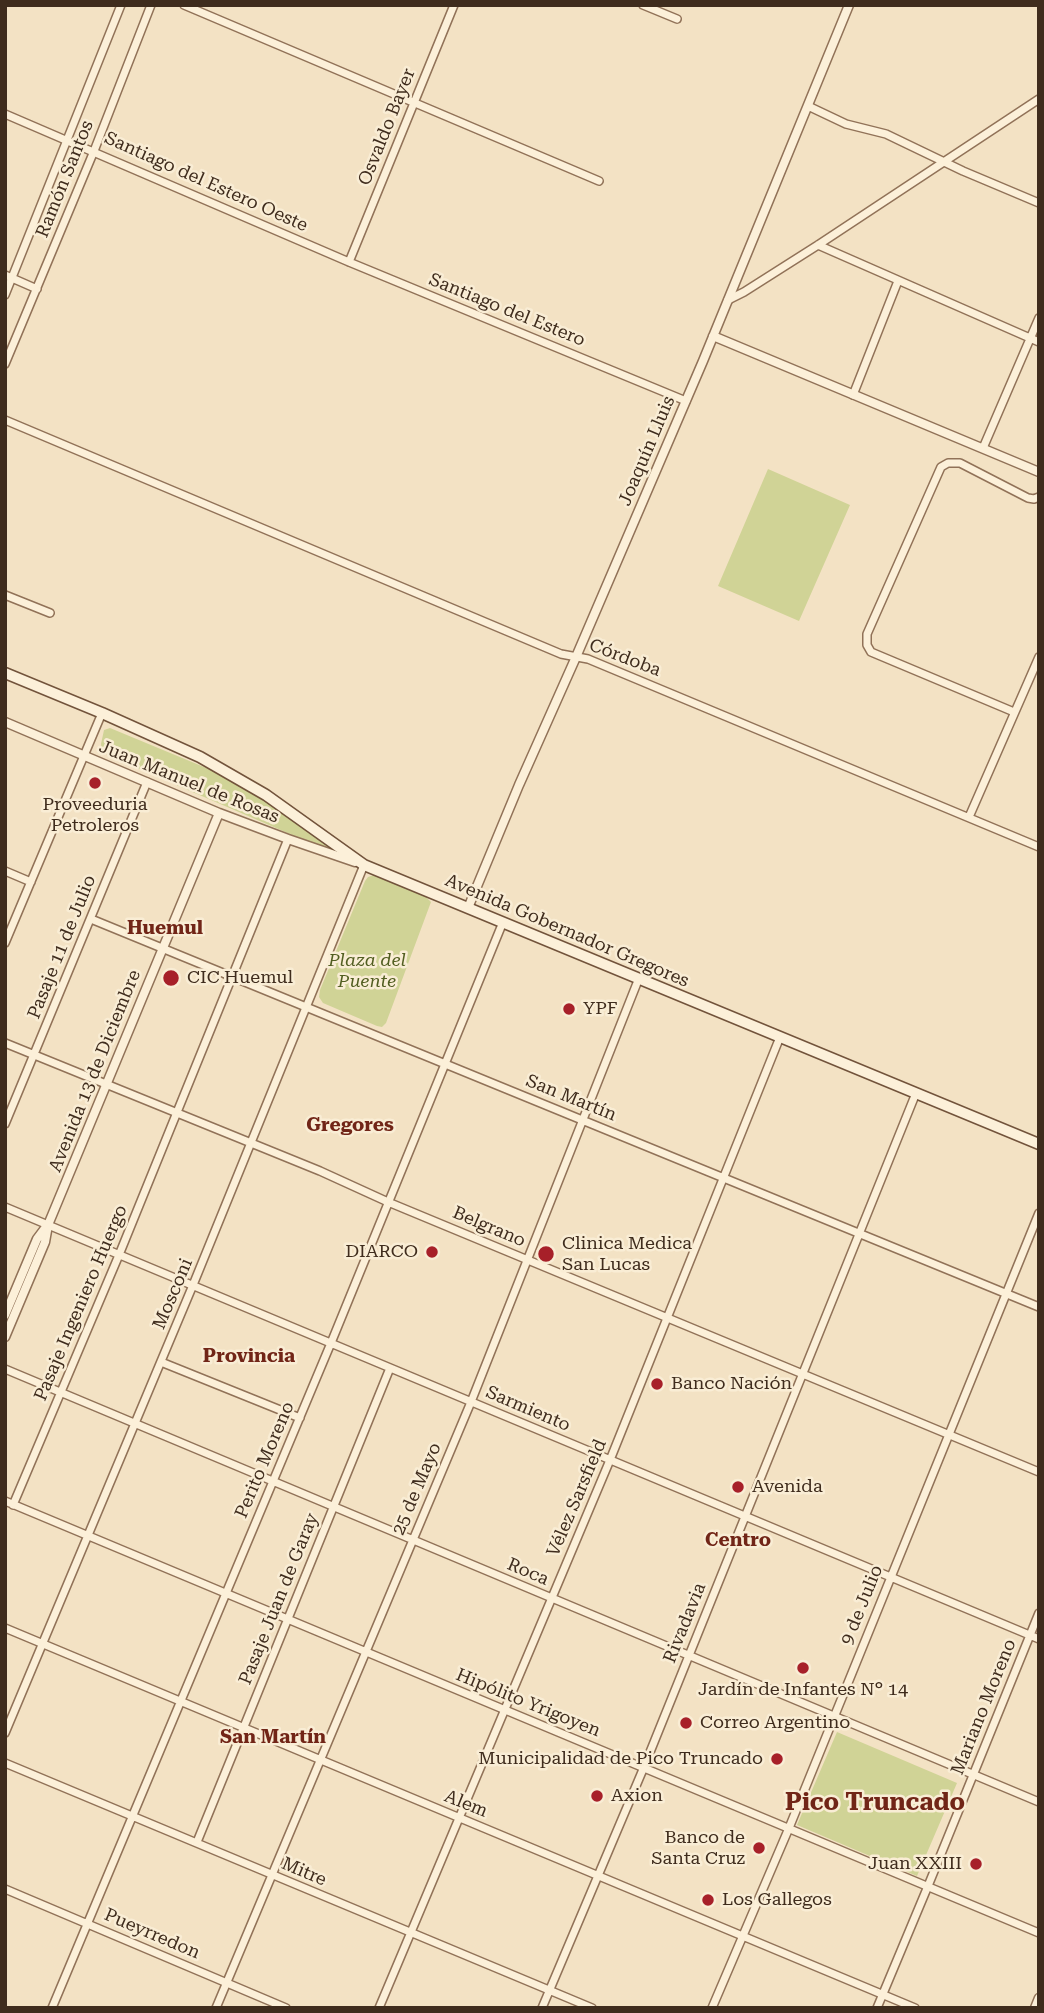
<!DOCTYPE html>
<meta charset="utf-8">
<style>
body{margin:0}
#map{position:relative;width:1044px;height:2013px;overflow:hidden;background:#f3e2c4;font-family:"Roboto Serif",serif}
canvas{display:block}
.frame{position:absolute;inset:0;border:7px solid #3f2c1d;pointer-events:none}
</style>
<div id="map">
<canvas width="1044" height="2013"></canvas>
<div class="frame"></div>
</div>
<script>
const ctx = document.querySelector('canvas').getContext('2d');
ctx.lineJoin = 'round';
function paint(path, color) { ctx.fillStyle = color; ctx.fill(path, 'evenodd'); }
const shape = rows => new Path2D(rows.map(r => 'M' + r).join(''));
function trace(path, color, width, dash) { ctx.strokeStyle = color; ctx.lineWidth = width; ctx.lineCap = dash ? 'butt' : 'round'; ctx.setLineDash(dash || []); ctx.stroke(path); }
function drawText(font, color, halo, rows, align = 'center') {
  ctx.font = font + ' "Roboto Serif",serif'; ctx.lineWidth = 5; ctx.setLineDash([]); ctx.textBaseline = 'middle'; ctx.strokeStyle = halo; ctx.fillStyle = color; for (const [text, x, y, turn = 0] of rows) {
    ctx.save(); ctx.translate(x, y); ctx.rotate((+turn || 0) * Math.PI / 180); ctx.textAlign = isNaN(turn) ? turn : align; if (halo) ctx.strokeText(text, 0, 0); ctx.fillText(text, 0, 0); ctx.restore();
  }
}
paint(shape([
 [768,469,850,505,799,621,718,586],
 [110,728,216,772,250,790,333,846,334,851,327,850,109,756,102,751,101,744,104,730],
 [374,875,424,895,431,902,386,1023,382,1027,377,1026,323,1003,319,997,320,990,365,881,368,877],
 [837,1732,957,1783,917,1876,797,1825]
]), '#d0d396');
const minor = shape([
 [184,5,599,181],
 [643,5,677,19],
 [808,106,846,124,886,134,963,171,1039,203],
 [5,114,349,262,686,401],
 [818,245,1039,342],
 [349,262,454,5],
 [5,275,37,289],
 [5,295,121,5],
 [728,300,744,292,818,245,1039,99],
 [5,364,94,151,151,5],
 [853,395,898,281],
 [5,420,561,654,588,659,1039,847],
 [983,448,1039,318],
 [5,595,50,613],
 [1014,712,871,652,867,645,867,634,941,467,948,463,960,463,1028,498,1034,499,1039,497],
 [969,817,1039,657],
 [5,871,31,882],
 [91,919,1039,1307],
 [5,943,102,713],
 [5,1043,320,1171,388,1202,1039,1472],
 [5,1124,147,782],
 [5,1207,1039,1639],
 [161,1362,300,1418],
 [5,1369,1039,1802],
 [5,1501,1039,1933],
 [13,1505,119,1255,288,839],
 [5,1628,915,2008],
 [5,1733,193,1285,364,865],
 [5,1763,592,2008],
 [197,1842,390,1368],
 [5,1889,286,2008],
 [52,2008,331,1343,503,922],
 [216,2008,471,1402,639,978],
 [379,2008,610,1460,780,1037],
 [542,2008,644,1767,916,1093],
 [712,2008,789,1828,1039,1213],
 [877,2008,928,1886,1039,1613]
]);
const tertiary = shape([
 [713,336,1039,472],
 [5,722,219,813,288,839,355,862],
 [468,908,519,785,576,657,703,361,849,5],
 [5,1315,37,1239,46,1227],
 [5,1337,45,1242,48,1225,219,813],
 [1035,2008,1039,1998]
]);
const secondary = shape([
 [5,673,102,713,200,757,266,795,364,865,1039,1144]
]);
trace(minor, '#917258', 10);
trace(tertiary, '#917258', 11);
trace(secondary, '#72533b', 13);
trace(minor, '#fcf0d9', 7);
trace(tertiary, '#fcf0d9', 8);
trace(secondary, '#fcf0d9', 10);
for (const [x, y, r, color] of [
 [95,783,7,"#a72029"],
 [171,978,9,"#a72029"],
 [569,1009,7,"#a72029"],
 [432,1252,7,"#a72029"],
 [546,1254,9,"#a72029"],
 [657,1384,7,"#a72029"],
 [738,1487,7,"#a72029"],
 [803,1668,7,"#a72029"],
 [686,1723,7,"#a72029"],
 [777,1759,7,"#a72029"],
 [597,1796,7,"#a72029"],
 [759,1848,7,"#a72029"],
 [976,1864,7,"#a72029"],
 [708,1900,7,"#a72029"]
]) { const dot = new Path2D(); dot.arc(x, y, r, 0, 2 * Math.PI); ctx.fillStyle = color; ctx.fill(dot); trace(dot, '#f9edd5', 2.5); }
drawText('18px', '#3f2c1d', '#f9edd5', [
 ["Osvaldo Bayer",387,127,-68],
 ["Ramón Santos",65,179,-68],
 ["Santiago del Estero Oeste",206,182,24],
 ["Santiago del Estero",507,310,22],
 ["Joaquín Lluis",647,451,-67],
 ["Córdoba",625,658,21],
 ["Juan Manuel de Rosas",189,782,22],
 ["Avenida Gobernador Gregores",567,931,23],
 ["Pasaje 11 de Julio",62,947,-68],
 ["Avenida 13 de Diciembre",95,1071,-68],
 ["San Martín",571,1098,22],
 ["Belgrano",489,1227,23],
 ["Mosconi",173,1294,-67],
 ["Pasaje Ingeniero Huergo",81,1303,-67],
 ["Sarmiento",528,1409,23],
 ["Perito Moreno",265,1460,-67],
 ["25 de Mayo",417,1489,-67],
 ["Vélez Sarsfield",577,1498,-67],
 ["Roca",528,1572,23],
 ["Pasaje Juan de Garay",279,1599,-68],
 ["9 de Julio",862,1605,-68],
 ["Rivadavia",685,1623,-68],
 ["Hipólito Yrigoyen",528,1703,22],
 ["Mariano Moreno",984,1707,-68],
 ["Alem",466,1804,22],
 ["Mitre",304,1872,23],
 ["Pueyrredon",152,1934,23]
]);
drawText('18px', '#3f2c1d', '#f9edd5', [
 ["Proveeduria",95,805,"center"],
 ["Petroleros",95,826,"center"],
 ["CIC Huemul",187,978],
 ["YPF",583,1009],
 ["Clinica Medica",562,1244],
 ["San Lucas",562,1265],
 ["DIARCO",418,1252,"right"],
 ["Banco Nación",671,1384],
 ["Avenida",752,1487],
 ["Jardín de Infantes N° 14",803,1690,"center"],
 ["Correo Argentino",700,1723],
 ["Municipalidad de Pico Truncado",763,1759,"right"],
 ["Axion",611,1796],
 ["Banco de",745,1838,"right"],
 ["Santa Cruz",745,1859,"right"],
 ["Juan XXIII",962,1864,"right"],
 ["Los Gallegos",722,1900]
], 'left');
drawText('italic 18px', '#525e21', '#f9edd5', [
 ["Plaza del",367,961],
 ["Puente",367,982]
]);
drawText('bold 19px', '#712517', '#f9edd5', [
 ["Huemul",165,928],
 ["Gregores",350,1125],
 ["Provincia",249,1356],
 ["Centro",738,1540],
 ["San Martín",273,1737]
]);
drawText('bold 24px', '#712517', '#f9edd5', [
 ["Pico Truncado",875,1803]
]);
</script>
